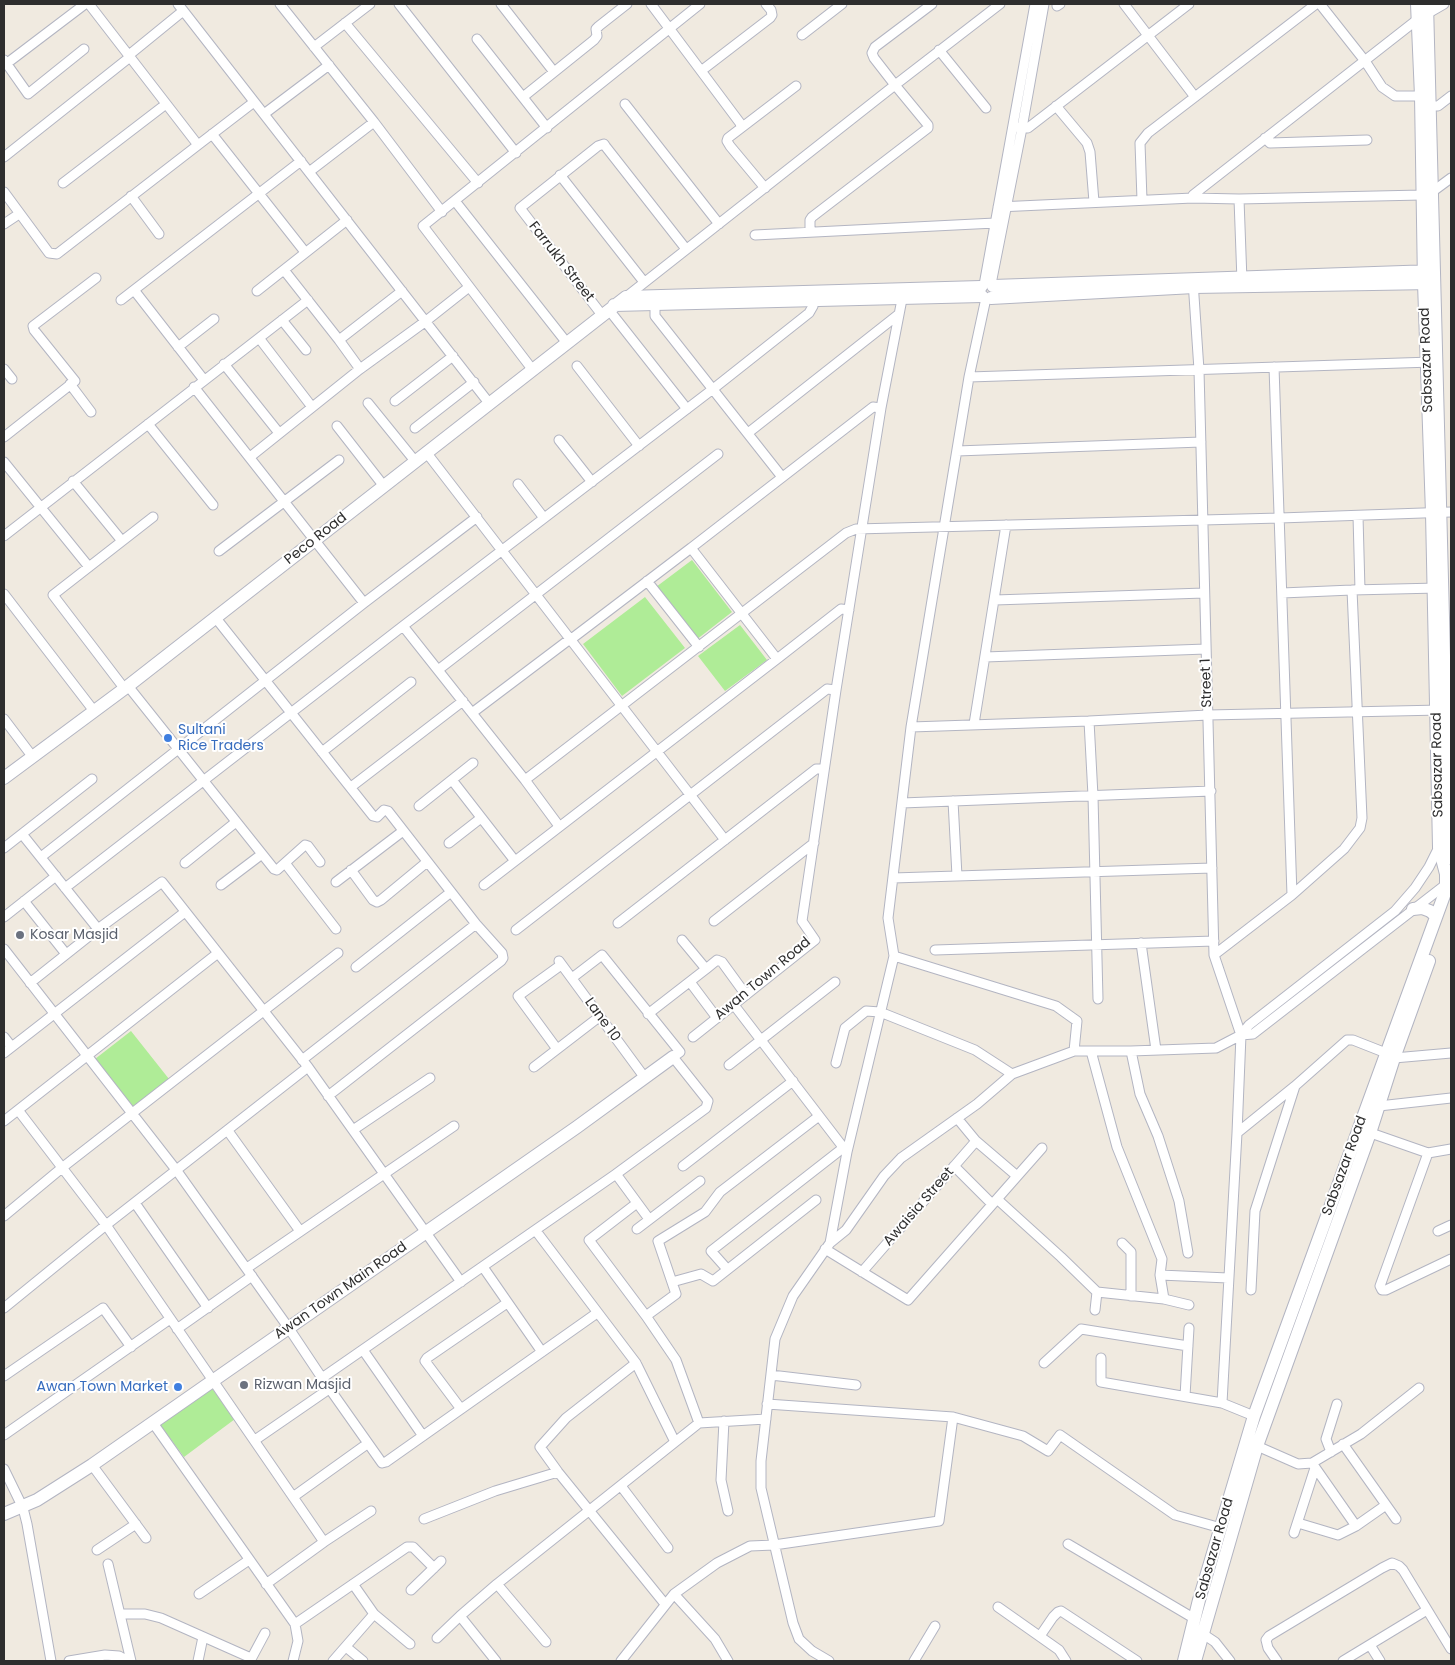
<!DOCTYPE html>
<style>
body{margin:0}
#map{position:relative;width:1455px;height:1665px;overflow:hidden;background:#f0eae0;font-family:Poppins,sans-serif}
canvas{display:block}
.frame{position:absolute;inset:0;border:5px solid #2e2e2e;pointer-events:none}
</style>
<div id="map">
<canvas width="1455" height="1665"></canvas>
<div class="frame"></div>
</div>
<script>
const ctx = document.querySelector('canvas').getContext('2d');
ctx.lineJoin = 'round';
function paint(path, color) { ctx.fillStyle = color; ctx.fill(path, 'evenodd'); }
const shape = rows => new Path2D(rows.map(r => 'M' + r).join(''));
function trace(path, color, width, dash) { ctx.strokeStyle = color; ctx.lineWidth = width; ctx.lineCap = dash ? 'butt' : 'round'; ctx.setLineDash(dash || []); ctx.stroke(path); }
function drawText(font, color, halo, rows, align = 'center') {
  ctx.font = font + ' Poppins,sans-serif'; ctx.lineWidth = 4; ctx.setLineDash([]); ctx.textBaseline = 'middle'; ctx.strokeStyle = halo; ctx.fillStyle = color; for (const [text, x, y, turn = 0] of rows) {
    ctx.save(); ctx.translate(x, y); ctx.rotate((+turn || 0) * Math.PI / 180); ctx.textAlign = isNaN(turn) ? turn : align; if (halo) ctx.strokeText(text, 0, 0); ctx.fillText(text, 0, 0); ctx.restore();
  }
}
paint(shape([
 [692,560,732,612,696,640,656,587],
 [645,597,685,648,622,696,583,644],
 [740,625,767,660,725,691,698,656],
 [131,1031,169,1079,133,1107,95,1059],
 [211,1387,235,1419,184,1457,160,1425]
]), '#afec97');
const street = shape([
 [178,4,489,403],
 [280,4,374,122,442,212],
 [399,4,516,153],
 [501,4,554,72],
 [651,4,740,123,741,127],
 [932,4,875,47,872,53,874,58,895,85,1000,4],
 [1124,4,1195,97],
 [1320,4,1365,61,1382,87,1395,96,1425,96],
 [1057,6,1060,4],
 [345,23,478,183],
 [802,35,842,4],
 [477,39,547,128],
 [314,47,370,4],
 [939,50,986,108],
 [129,55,183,11],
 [4,60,28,94,84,49],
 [6,64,85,4],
 [701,71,770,18,772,15,771,10,766,4],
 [523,97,594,40,597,36,596,29,599,26,627,4],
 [625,104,719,224],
 [1056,106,1087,143,1090,152,1094,202],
 [1425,106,1438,106,1451,96],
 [264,114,329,65],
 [1016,127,1028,128,1189,4],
 [212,134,305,252],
 [1265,138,1270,143,1367,140],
 [198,145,254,102],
 [4,157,130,57],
 [309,172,374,122],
 [560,175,644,282],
 [63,183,166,104],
 [765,188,730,146,727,141,728,138,796,86],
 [4,192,49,253,57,254,198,145,89,4],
 [131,196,159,234],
 [1193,198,1193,195,1418,19,1444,4],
 [1239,199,1242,281],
 [1142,200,1140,143,1148,133,1316,4],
 [455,201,567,343],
 [998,207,1193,198,1239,199,1422,195,1432,192,1451,178],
 [4,224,19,214],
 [755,235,995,223],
 [284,270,339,340,360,369],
 [1193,281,1199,370,1214,955,1241,1035,1237,1133,1222,1403],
 [991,284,1022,128,1044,4],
 [984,285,1035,4],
 [134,290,204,380],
 [257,291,347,220],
 [626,297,895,85,928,125,928,128,812,217,810,220,810,231],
 [655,299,655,316,782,477],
 [121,300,301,161],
 [609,310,687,409],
 [602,315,520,208,598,146,604,144,606,147,686,249],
 [282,320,306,350],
 [259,338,312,407],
 [339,340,402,291],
 [178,347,214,319],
 [224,364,279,433],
 [577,366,639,446],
 [1274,367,1292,895,1344,849,1360,828,1362,818,1352,590],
 [4,369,12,379],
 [532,369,423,226,700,4],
 [969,377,1432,362],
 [70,384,91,412],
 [194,387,364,603],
 [395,401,453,356],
 [368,403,415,461],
 [148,424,213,505],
 [337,426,383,485],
 [415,428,474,382],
 [748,433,899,314],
 [4,437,75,381,34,330,33,326,96,278],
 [559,440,592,482],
 [957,451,1201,442],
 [426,452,725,840],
 [250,457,360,369,426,321,469,287],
 [4,462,89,567],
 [73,481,122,541],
 [518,484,544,518],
 [1358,516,1360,590],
 [4,536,308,300],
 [691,548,873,407,881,408],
 [219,551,339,460],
 [647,581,699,647],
 [1282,593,1352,590,1438,588],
 [4,594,94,711],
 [995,600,1204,593],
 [215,617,373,816,377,817,384,810,388,811,476,924,502,953,503,958,501,961,328,1096],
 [403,626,525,780,559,826],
 [570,640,691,548,777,659,841,609,849,610],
 [985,657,1206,649],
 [438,670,718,454],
 [128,686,274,869,277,870,305,845,308,846,320,862],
 [124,688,53,595,153,517],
 [472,713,570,639],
 [4,719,32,756],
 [1089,721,1093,796,1098,999],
 [974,724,1006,525],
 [911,727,1089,721,1208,715,1441,710],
 [322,752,411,682],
 [452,780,515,861],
 [525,780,846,533,856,529,1280,518,1451,512],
 [351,787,463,701],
 [953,801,957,876],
 [902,803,1211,791],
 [419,806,473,763],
 [22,834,98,929],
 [449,843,481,818],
 [4,848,92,779],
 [41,857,364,603,477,517],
 [185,863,236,822],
 [285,863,336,929],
 [351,870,373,900,377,902,381,900,427,862],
 [893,878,1212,868],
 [336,882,403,831],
 [221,885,262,854],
 [484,885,777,659],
 [65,888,403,626,713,389,809,313,813,306,814,295],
 [24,901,66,954],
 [4,917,56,876],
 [714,921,814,843],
 [618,923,816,769,823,769],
 [516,930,827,689,836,690],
 [682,940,706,969,717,960,722,962,746,995],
 [1141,943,1156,1050],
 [4,949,177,1171,288,1327,322,1378,382,1463,386,1462,597,1313],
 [935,950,1214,941],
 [1214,955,1292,895],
 [894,956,1056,1006,1077,1021,1074,1051],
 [559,961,645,1078],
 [356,967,451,892],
 [690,982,717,1018],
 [30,983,98,929,162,882,308,1067,461,1282],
 [734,1005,846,1151],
 [648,1014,706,969],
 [1241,1035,1249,1025,1395,911,1415,888,1429,867,1439,847],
 [4,1037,11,1046],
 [693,1037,815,940,802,921,836,690,881,408,903,294],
 [557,1049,518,996,561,965],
 [1091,1051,1117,1147,1162,1259,1160,1275,1164,1299],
 [1131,1051,1140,1094,1158,1136,1179,1201,1188,1253],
 [4,1053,185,912],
 [1394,1058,1451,1053],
 [302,1060,476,924],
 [836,1063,845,1028,866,1011,880,1012,975,1050,1012,1074],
 [729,1065,835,982],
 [534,1067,599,1017],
 [1379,1106,1451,1098],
 [18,1110,106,1225,324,1542,266,1584],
 [957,1118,976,1141,1017,1176],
 [4,1121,218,953],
 [353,1130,430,1078],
 [228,1131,300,1231],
 [1365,1131,1428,1153,1451,1149],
 [1237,1133,1295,1086],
 [1428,1153,1380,1286,1382,1290,1386,1290,1451,1259],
 [683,1166,793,1081],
 [954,1166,992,1204],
 [616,1174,649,1219],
 [997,1199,1061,1257,1097,1292,1164,1299,1189,1305],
 [135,1203,208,1308],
 [637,1203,589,1240,646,1316,676,1360,699,1423],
 [4,1216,63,1167,338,953],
 [637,1229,700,1181],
 [536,1231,636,1363,675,1442],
 [1438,1231,1451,1225],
 [830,1243,846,1230,884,1176,901,1158,977,1104,1012,1074,1074,1051,1131,1051,1216,1048,1241,1035,1253,1034,1449,882],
 [1122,1243,1131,1252,1131,1296],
 [825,1249,908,1300,1042,1148],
 [483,1267,542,1352],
 [247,1268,454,1126],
 [727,1269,711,1251,843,1148],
 [862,1272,976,1141],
 [1160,1275,1228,1278],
 [672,1282,701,1274,713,1281,816,1200],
 [1251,1290,1255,1211,1295,1086,1347,1040,1353,1040,1386,1053],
 [4,1308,106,1225,308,1067],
 [1095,1310,1097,1292],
 [646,1316,676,1294,658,1241,705,1212,720,1192,819,1116],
 [177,1329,252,1276],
 [363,1350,423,1436],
 [1101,1358,1101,1382,1222,1403,1254,1416],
 [636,1363,566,1418,540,1447,558,1472,665,1604],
 [1044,1363,1081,1329,1188,1346],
 [771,1375,856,1385],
 [4,1376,103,1308,131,1347],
 [322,1378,616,1174,706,1108,708,1101,673,1057,680,1052,602,955,572,978],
 [1185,1396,1189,1328],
 [767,1404,953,1417,1023,1436,1048,1451,1060,1435,1175,1515,1221,1528],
 [461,1409,425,1361,427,1358,507,1303],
 [724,1421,721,1480,728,1511],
 [153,1423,295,1624,298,1641,293,1661],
 [4,1435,170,1319],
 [255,1440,329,1389],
 [1343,1444,1396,1519],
 [1257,1446,1298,1464,1312,1463,1361,1434,1419,1388],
 [1331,1452,1326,1439,1337,1404],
 [1312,1463,1356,1526],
 [92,1465,146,1538],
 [4,1469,23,1508,27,1524,51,1661],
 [621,1486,668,1548],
 [293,1497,367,1444],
 [424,1519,495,1491,558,1472],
 [1298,1523,1338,1535,1356,1526,1386,1505],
 [1294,1533,1315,1468],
 [324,1542,371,1511],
 [1068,1544,1195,1619],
 [97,1550,136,1524],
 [108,1564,131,1661],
 [353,1584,374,1614,410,1644],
 [497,1584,546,1642],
 [411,1590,441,1561],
 [199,1594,249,1560],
 [674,1594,715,1639,728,1661],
 [998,1607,1059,1650,1066,1661],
 [121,1614,145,1614,161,1618,251,1658],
 [460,1616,496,1661],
 [295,1624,407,1547,413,1547,434,1568],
 [1203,1634,1215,1642,1230,1661],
 [1040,1636,1053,1617,1058,1612,1061,1611,1137,1661],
 [437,1638,460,1616,497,1584,699,1423,766,1419],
 [1370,1645,1380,1661],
 [346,1647,363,1661],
 [69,1661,105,1655,119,1656,128,1661],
 [198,1661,203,1637],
 [250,1661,265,1633],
 [333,1661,374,1614],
 [621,1661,674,1594,717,1563,750,1546,774,1545,939,1521,953,1417],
 [829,1661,812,1651,799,1639,793,1623,761,1488,761,1461,775,1339,793,1296,830,1243,847,1152,894,956,888,918,911,727,969,377,986,298],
 [914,1661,935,1626],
 [1277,1661,1268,1648,1266,1640,1269,1636,1382,1568,1392,1563,1399,1566,1403,1570,1451,1649],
 [1343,1661,1427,1610]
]);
const secondary = shape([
 [1427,4,1449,848,1451,858],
 [993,286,1433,271],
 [991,298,1194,287,1432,283],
 [614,305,982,296],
 [4,778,128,686,626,297,981,287],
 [1413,909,1422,908,1430,911,1436,916],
 [4,1514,37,1500,92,1465,577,1127,673,1057],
 [1184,1661,1199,1600,1254,1416,1446,890,1446,874,1439,847,1432,513,1424,283,1421,96,1417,4],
 [1195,1661,1257,1446,1370,1133,1394,1058,1429,961]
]);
trace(street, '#b3b5c2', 11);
trace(secondary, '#b3b5c2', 14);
trace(street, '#fff', 9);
trace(secondary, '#fff', 12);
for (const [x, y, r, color] of [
 [168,738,5,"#3f7fe0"],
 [20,935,5,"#6b7280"],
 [244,1385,5,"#6b7280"],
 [178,1387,5,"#3f7fe0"]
]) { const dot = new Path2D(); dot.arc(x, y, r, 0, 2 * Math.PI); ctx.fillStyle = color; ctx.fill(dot); trace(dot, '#fff', 2); }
drawText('14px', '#2e2e2e', '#fff', [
 ["Farrukh Street",561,262,52],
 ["Sabsazar Road",1427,360,-92],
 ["Peco Road",316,539,-38],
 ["Street 1",1207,683,-92],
 ["Sabsazar Road",1438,765,-91],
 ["Awan Town Road",763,979,-40],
 ["Lane 10",602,1020,54],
 ["Sabsazar Road",1345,1166,-70],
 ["Awaisia Street",919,1207,-49],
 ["Awan Town Main Road",341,1291,-35],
 ["Sabsazar Road",1215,1549,-74]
]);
drawText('14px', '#366cbe', '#fff', [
 ["Sultani",178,730],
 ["Rice Traders",178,746],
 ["Awan Town Market",168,1387,"right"]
], 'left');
drawText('14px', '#5b616d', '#fff', [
 ["Kosar Masjid",30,935],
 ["Rizwan Masjid",254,1385]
], 'left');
</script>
